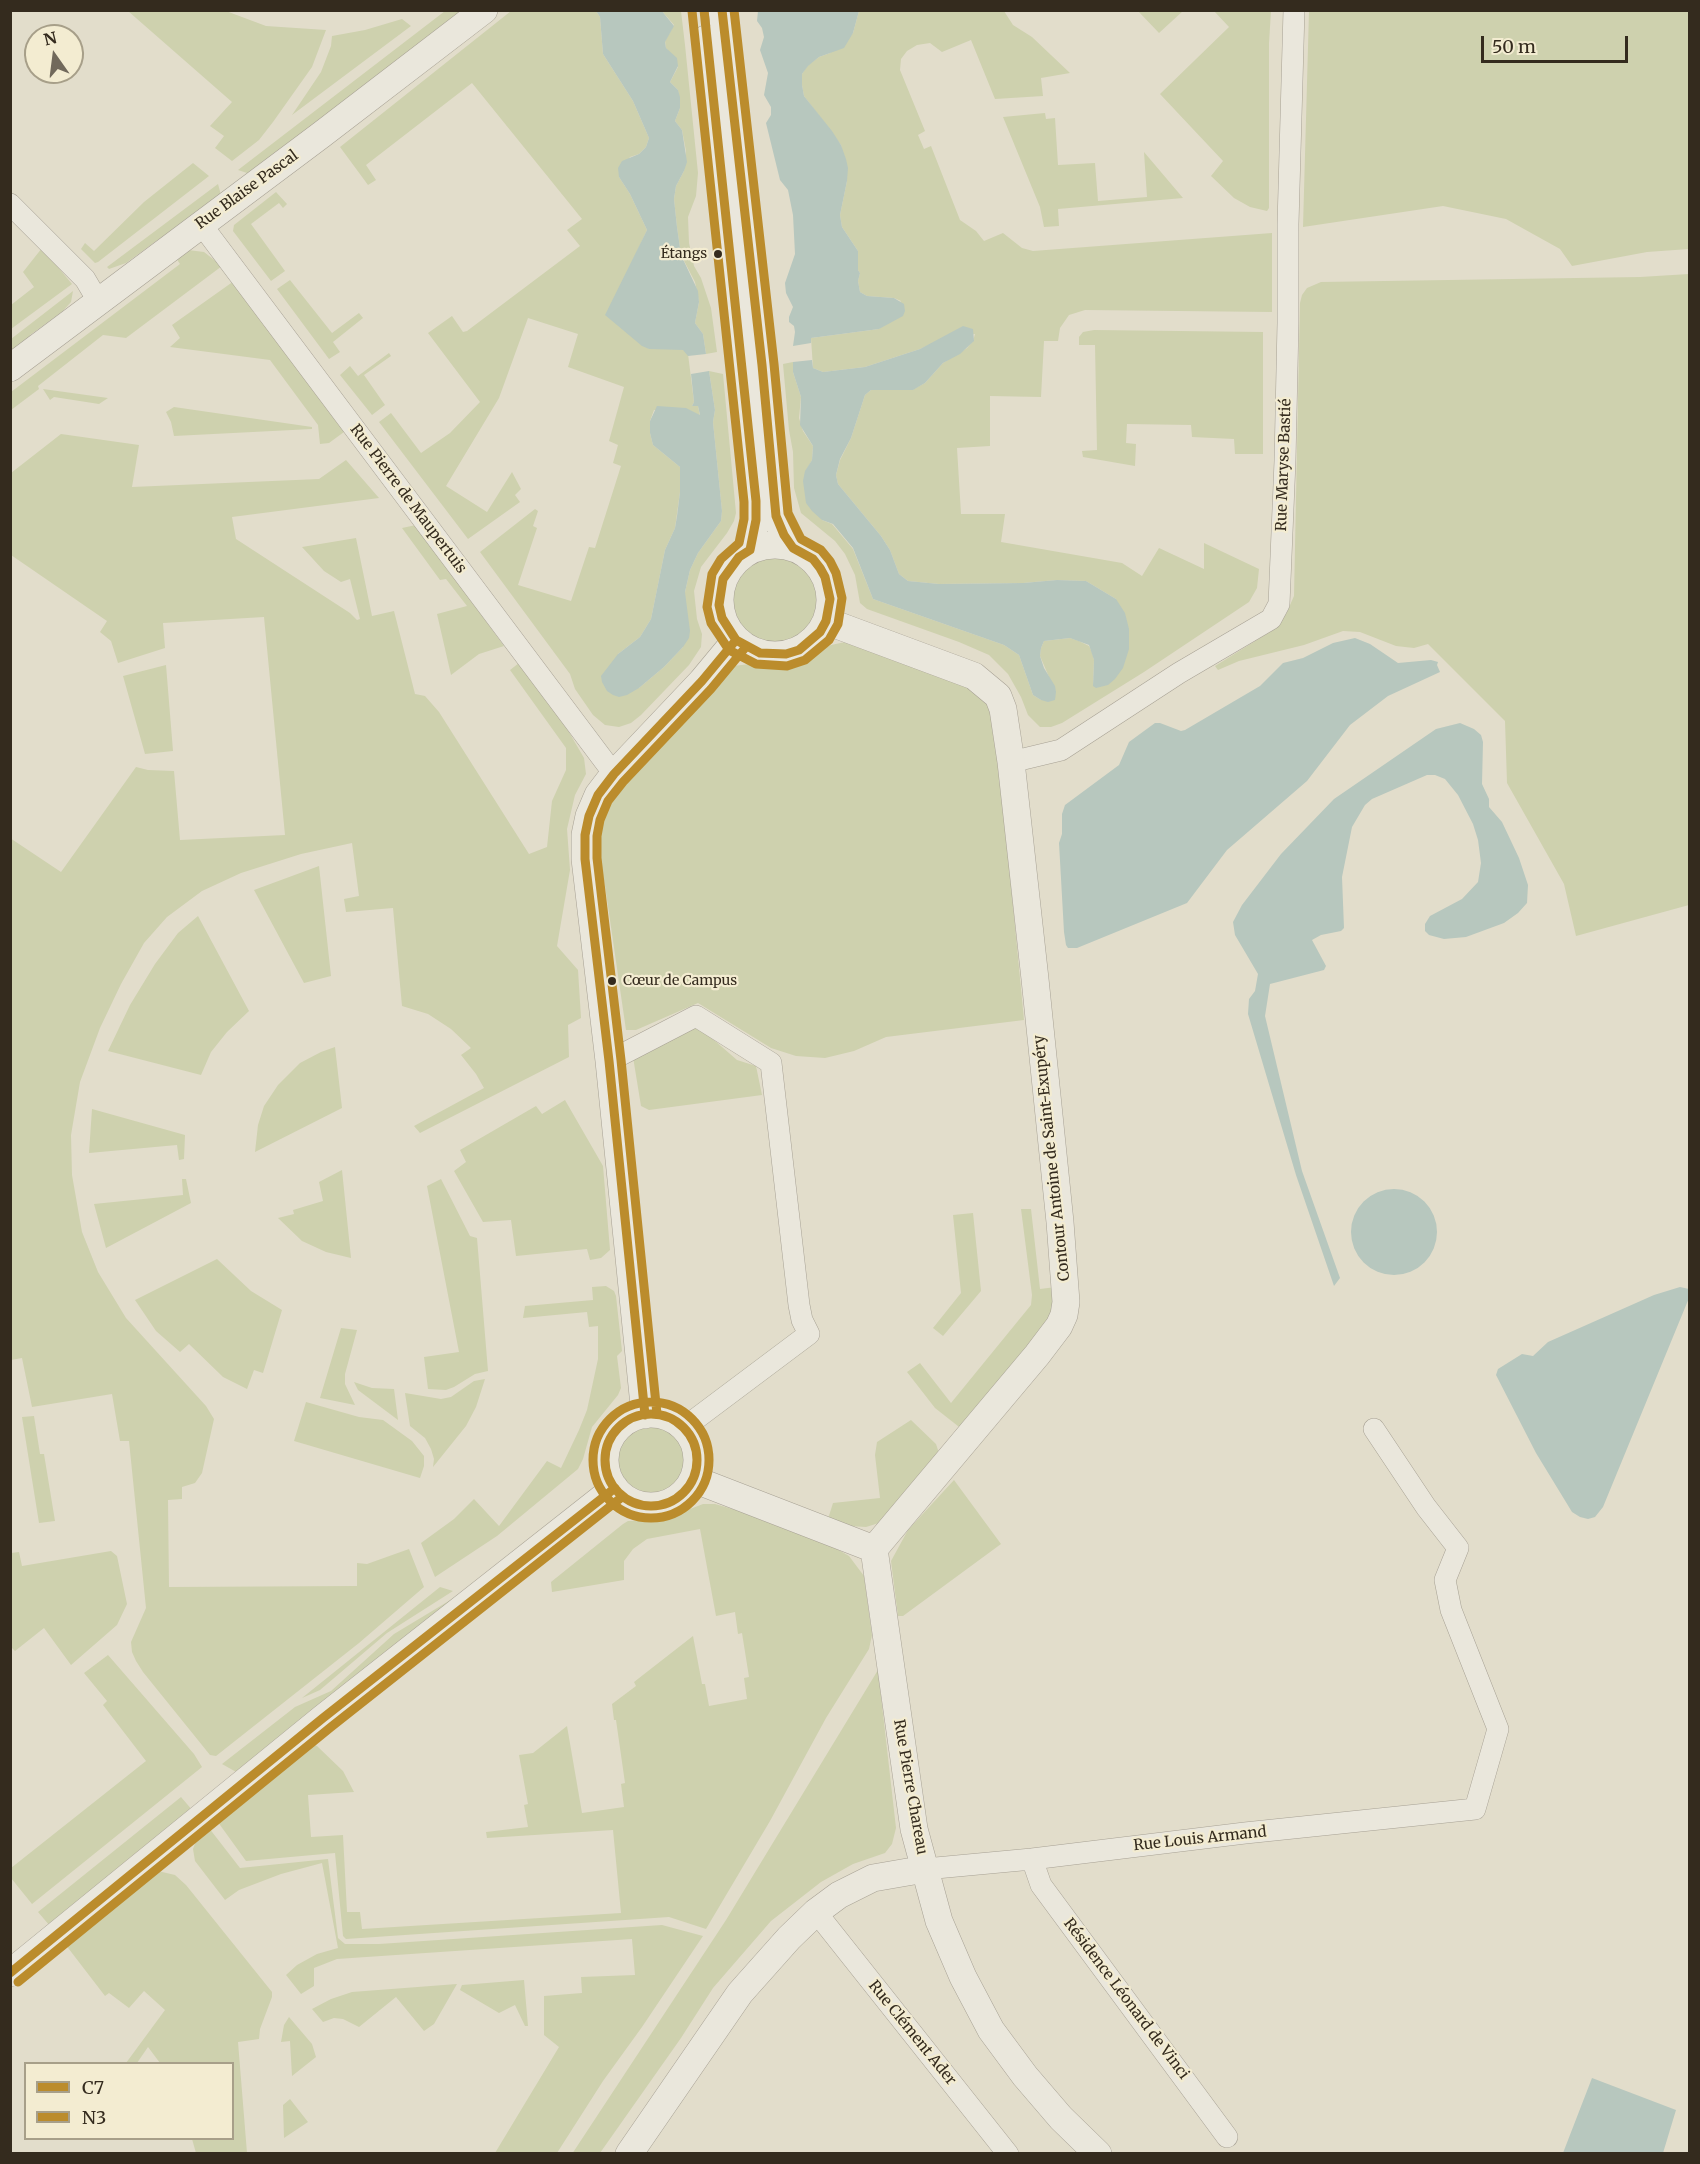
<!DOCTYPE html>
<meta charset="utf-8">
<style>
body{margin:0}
#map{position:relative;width:1700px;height:2164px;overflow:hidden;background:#e2ddcb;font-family:Merriweather,serif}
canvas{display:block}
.frame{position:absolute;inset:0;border:12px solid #342b1e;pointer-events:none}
.legend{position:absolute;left:24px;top:2062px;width:210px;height:78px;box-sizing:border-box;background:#f3ecd1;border:2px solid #a79f89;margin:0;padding:8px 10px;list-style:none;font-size:18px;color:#342b1e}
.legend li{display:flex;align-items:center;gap:12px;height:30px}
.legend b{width:30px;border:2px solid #a79f89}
.north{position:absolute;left:24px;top:24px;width:60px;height:60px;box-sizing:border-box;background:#f3ecd1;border:2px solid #a79f89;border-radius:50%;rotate:346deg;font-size:16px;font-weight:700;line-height:24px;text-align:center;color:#342b1e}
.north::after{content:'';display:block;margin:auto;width:21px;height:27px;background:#71695b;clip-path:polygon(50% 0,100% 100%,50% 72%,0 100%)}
.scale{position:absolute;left:1481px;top:36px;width:147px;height:27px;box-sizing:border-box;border:3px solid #342b1e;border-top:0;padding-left:8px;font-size:18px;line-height:21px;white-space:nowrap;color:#342b1e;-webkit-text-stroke:4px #f3ecd1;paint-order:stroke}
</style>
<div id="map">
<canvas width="1700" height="2164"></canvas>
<div class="frame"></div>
<ul class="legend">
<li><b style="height:8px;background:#bb8c2c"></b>C7</li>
<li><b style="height:8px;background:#bb8c2c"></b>N3</li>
</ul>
<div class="north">N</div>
<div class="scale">50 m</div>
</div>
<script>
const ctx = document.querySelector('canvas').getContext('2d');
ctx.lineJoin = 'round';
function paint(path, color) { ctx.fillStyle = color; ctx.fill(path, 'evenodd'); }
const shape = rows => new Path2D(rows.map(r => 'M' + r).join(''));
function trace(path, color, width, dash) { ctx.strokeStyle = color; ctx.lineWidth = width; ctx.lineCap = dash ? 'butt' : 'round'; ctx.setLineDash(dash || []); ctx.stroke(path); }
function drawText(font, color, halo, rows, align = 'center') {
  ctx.font = font + ' Merriweather,serif'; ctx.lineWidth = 4.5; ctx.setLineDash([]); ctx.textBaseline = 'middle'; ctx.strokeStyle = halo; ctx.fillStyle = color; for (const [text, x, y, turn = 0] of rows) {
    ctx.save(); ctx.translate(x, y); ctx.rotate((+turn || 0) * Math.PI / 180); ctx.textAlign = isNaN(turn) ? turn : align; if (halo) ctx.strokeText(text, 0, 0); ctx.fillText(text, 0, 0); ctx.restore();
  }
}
paint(shape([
 [128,11,226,11,266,26,326,30,312,67,273,122,259,140,232,161,215,148,224,136,210,126,232,102],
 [445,11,460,11,462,13,250,174,238,170],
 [511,11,596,11,600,17,603,54,633,101,649,138,646,147,639,154,630,157,619,177,630,194,647,230,621,286,649,349,676,348,684,350,688,354,694,402,692,406,698,406,700,416,654,410,650,421,650,433,653,445,680,467,680,492,675,528,665,550,651,619,640,637,618,654,639,688,664,667,683,647,685,592,690,570,698,553,721,521,722,511,713,422,715,410,709,371,723,374,736,513,734,521,727,533,701,567,694,591,697,619,702,634,701,647,689,665,641,715,631,723,619,727,605,725,593,715,575,689,570,674,480,552,535,509,538,511,533,526,537,528,518,585,571,601,589,547,595,548,621,466,613,463,618,445,609,441,624,387,568,367,578,334,528,318,499,398,446,486,487,512,512,472,521,489,515,495,520,502,468,539,379,422,391,413,421,453,450,433,480,402,428,333,452,316,463,332,467,331,580,246,567,230,582,219,472,83,366,165,376,180,368,185,340,147],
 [662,11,681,11,685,45,698,173,696,196,688,217,689,243,694,266,701,278,711,308,717,352,706,354,703,334,695,323,699,302,695,282,681,255,677,227,674,199,676,186,684,171,686,151,682,130,675,121,680,108,678,90,670,82,678,67,666,48,665,41,674,25],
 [859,11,1004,11,1013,25,1032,37,1070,73,1041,78,1043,96,995,99,971,40,942,52,930,43,917,45,907,51,901,59,900,70,925,131,918,135,924,149,931,146,960,220,976,231,984,241,1003,233,1022,248,1033,251,1272,233,1272,312,1085,310,1069,315,1060,328,1058,341,1044,341,1041,397,990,396,990,446,957,448,961,514,1005,514,1001,542,1122,563,1142,576,1159,548,1204,569,1204,543,1259,569,1257,588,1249,602,1144,672,1062,723,1051,727,1040,727,1028,715,1021,697,1008,674,989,655,959,642,867,609,860,603,855,575,845,554,835,541,801,513,794,488,793,452,789,430,783,364,793,362,793,372,801,397,799,418,803,431,813,446,812,460,806,471,822,520,832,524,853,549,873,599,1004,645,1019,655,1033,695,1041,700,1049,677,1040,656,1041,648,1044,641,1070,638,1079,641,1089,646,1092,652,1094,660,1093,686,1116,599,1086,581,1057,580,1023,583,939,584,908,581,899,574,890,550,881,536,838,484,836,475,840,460,851,438,865,395,871,390,912,390,925,383,943,363,967,348,973,341,975,334,942,339,920,349,865,367,823,372,813,368,811,338,879,329,901,301,894,298,867,296,860,292,858,281,860,273,858,270,858,251,842,227,840,215,847,181,841,145,804,96,802,85,802,74,807,66,819,57,830,53,853,33],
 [1138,11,1183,11,1159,33],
 [1214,11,1271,11,1269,43,1269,208,1267,211,1250,207,1234,198,1211,176,1223,161,1160,94,1229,27],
 [1309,11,1689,11,1689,249,1647,252,1572,266,1560,249,1506,219,1443,206,1303,227],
 [402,19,411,26,292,115,321,72,331,46,332,36,365,30],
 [1045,113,1046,119,1055,118,1058,165,1095,163,1098,201,1147,197,1144,152,1183,198,1058,209,1059,226,1044,227,1040,207,1003,117],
 [193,163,209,176,98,262,95,263,81,249,85,243,94,251,144,202],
 [218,184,221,195,161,242,159,239,126,263,109,269,107,267],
 [276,192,287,204,283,208,279,203,251,224,285,271,271,281,233,231,234,225],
 [42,248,72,284,11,329,11,305,34,287,23,272],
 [188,250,204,252,222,266,126,338,103,335,38,386,39,389,11,410,11,392,180,264,174,255],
 [1689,274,1689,905,1576,936,1564,884,1507,783,1505,721,1428,644,1414,648,1396,646,1360,632,1343,631,1304,645,1239,661,1218,670,1215,666,1273,630,1286,614,1294,596,1300,303,1302,295,1307,288,1321,282,1640,277],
 [290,280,332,333,359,313,363,318,333,342,340,352,329,359,277,289],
 [234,281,344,432,329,443,320,444,318,425,270,360,170,347,180,338,172,325],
 [73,291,71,302,62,312,30,335,32,339,11,355,11,339],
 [1094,330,1263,332,1263,454,1235,454,1234,439,1192,437,1191,425,1127,424,1126,443,1136,444,1135,466,1083,457,1082,451,1097,450,1095,345,1079,345,1079,337,1083,332],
 [389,353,391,356,364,375,385,405,372,415,340,375,350,366,358,376],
 [43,389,108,398,99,404,54,397,50,400],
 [174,407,312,427,312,429,174,436,171,422,166,412],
 [61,434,139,445,132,487,319,479,346,460,379,498,232,517,236,539,350,613,357,620,360,619,350,579,341,582,324,571,302,547,356,538,372,616,394,611,415,694,425,696,439,712,529,854,547,847,552,801,566,770,566,748,510,670,519,663,562,720,584,758,586,774,575,795,567,829,570,870,557,946,578,970,581,1018,568,1025,569,1057,420,1133,414,1126,484,1088,476,1074,461,1055,471,1048,451,1029,428,1014,402,1006,393,908,346,912,344,899,359,896,352,843,301,854,241,873,202,891,167,917,144,943,121,984,100,1028,80,1082,71,1135,72,1175,82,1232,98,1272,126,1318,206,1406,214,1419,202,1473,195,1483,182,1487,182,1499,168,1500,169,1587,357,1586,357,1563,367,1564,409,1549,424,1587,359,1643,216,1756,210,1755,143,1672,136,1661,132,1652,131,1642,146,1608,129,1441,120,1441,112,1394,32,1407,22,1358,11,1360,10,838,61,872,136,767,148,770,174,771,180,840,285,835,264,617,163,623,165,648,118,663,111,641,100,632,107,621,11,555,11,473],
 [416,525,504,646,479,654,451,675,437,614,467,606,446,579,440,580,402,528],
 '731 599a44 44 0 1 1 88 0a44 44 0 1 1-88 0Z',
 [850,641,970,684,987,700,995,717,1024,1020,886,1037,854,1051,825,1058,796,1056,771,1048,698,1003,636,1030,626,1030,605,886,596,840,599,820,615,795,717,677,733,666,750,664,790,665,831,645],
 [166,665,173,751,145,754,123,676],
 [319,866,331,976,304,983,254,890],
 [198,916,249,1011,227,1032,211,1052,201,1075,108,1051,130,1005,155,964,178,933],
 [689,1025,699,1027,737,1060,756,1066,762,1095,649,1110,641,1106,633,1057],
 [335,1047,342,1108,255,1152,258,1125,264,1106,278,1085,300,1063,321,1052],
 [565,1100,603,1166,610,1250,601,1258,590,1260,587,1249,516,1256,511,1220,483,1222,454,1171,466,1162,460,1150,536,1106,542,1114],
 [92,1109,185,1135,184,1159,179,1160,177,1145,89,1153],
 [342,1170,351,1258,326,1252,302,1241,278,1218,294,1214,293,1210,323,1201,319,1182],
 [182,1179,186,1179,191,1203,106,1248,94,1204,183,1195],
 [441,1179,470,1236,477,1238,488,1371,475,1374,454,1387,446,1390,428,1389,424,1357,459,1352,427,1186],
 [1021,1209,1031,1209,1040,1289,1056,1287,1055,1307,1047,1326,963,1430,935,1408,907,1372,920,1363,951,1403,1031,1305,1032,1295],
 [973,1213,981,1291,943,1336,933,1328,961,1293,953,1215],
 [217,1259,251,1291,282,1310,263,1373,254,1370,247,1389,223,1377,189,1344,180,1352,156,1331,135,1300],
 [606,1286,614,1291,616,1296,622,1351,617,1356,621,1388,618,1395,592,1427,583,1459,578,1469,497,1536,435,1577,421,1543,454,1519,474,1499,499,1526,547,1461,561,1468,579,1430,587,1410,598,1359,598,1326,589,1327,587,1312,523,1318,525,1306,593,1300,592,1287],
 [341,1328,357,1330,345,1374,345,1384,355,1405,320,1398],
 [485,1379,476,1407,466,1426,433,1467,434,1459,431,1449,425,1438,410,1426,405,1393,441,1399,451,1397,474,1381],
 [354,1382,372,1388,394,1389,398,1420,358,1390],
 [306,1402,359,1417,383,1420,412,1441,424,1456,424,1466,420,1478,294,1441],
 [34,1416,40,1454,44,1454,55,1521,39,1523,22,1417],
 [911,1420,936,1444,940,1456,882,1522,866,1527,849,1526,828,1519,833,1503,880,1498,875,1455,877,1442],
 '616 1460a35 35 0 1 1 70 0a35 35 0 1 1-70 0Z',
 [954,1480,1001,1544,903,1616,898,1616,891,1561,908,1530],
 [703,1504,715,1504,736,1510,837,1549,849,1556,864,1576,872,1635,869,1649,826,1718,770,1821,706,1929,669,1917,346,1939,343,1936,335,1853,246,1861,215,1818,310,1743,317,1746,343,1771,354,1792,308,1795,311,1837,343,1835,347,1912,360,1912,362,1929,621,1913,613,1830,487,1838,486,1832,528,1827,524,1805,528,1804,519,1755,533,1753,567,1726,582,1813,624,1807,621,1784,625,1783,616,1720,614,1720,612,1704,636,1686,634,1682,693,1636,702,1684,705,1684,709,1706,747,1699,744,1678,749,1677,742,1633,738,1634,735,1612,716,1616,700,1529,647,1539,633,1549,624,1561,624,1580,552,1592,551,1582,623,1524,628,1521,662,1520],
 [111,1551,117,1556,127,1604,117,1625,71,1665,44,1628,15,1651,10,1646,11,1553,19,1552,22,1566],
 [440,1587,453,1591,387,1633,320,1690,302,1698],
 [462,1593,238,1773,222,1764,295,1707,331,1691,394,1634],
 [108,1655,194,1754,202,1767,32,1904,11,1878,11,1868,146,1761,103,1705,107,1701,84,1673],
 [878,1670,896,1828,892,1844,885,1853,853,1864,821,1882,771,1921,713,1988,681,2038,600,2153,572,2154,726,1920],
 [181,1797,193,1811,50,1926,38,1912],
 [209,1828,240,1868,328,1859,338,1938,345,1944,379,1944,662,1925,703,1936,642,2027,603,2081,557,2153,495,2153,559,2047,544,2035,544,1996,582,1993,581,1977,635,1975,632,1939,337,1959,314,1968,314,1986,301,1994,286,1975,297,1965,317,1954,338,1948,322,1863,281,1874,239,1890,225,1900,195,1861,193,1849,197,1838],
 [158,1871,175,1875,186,1885,272,1992,272,1997,260,2029,259,2039,238,2042,247,2153,196,2153,192,2139,232,2138,232,2064,160,2063,148,2047,137,2063,126,2063,165,2010,144,1991,129,2008,109,1993,105,1996,62,1940,146,1873],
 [524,1980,528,2026,525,2026,515,2005,499,2013,460,1990,462,1985],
 [457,1984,434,2024,424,2031,396,1997,359,2027,343,2019,334,2018,323,2022,312,2009,331,1999,352,1992],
 [289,2017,312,2044,316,2057,292,2076,290,2041,281,2042,284,2025],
 [290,2099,308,2122,284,2138,283,2105]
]), '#ced1ae');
paint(shape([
 [596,11,662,11,674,26,665,42,666,48,677,58,678,66,670,82,678,90,680,97,680,108,675,121,682,130,687,162,684,171,676,186,674,199,677,227,681,255,698,291,699,302,695,323,703,334,706,354,688,356,683,350,649,349,642,346,605,315,647,230,630,194,619,177,618,168,622,161,639,154,646,147,649,138,633,101,603,54,600,17],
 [758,11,859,11,853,33,844,48,819,57,808,66,802,74,802,85,804,96,832,131,841,145,846,159,848,168,847,181,840,215,842,227,858,251,858,270,860,273,858,281,860,292,867,296,894,298,904,304,905,311,903,316,879,329,811,338,811,343,793,346,795,332,794,326,789,322,789,317,793,307,786,293,785,283,795,254,793,215,788,190,780,180,766,123,771,115,771,107,764,95,768,73,760,50,764,37,762,28,757,21],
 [963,326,973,329,974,341,960,354,943,363,925,383,913,390,871,390,865,395,851,438,840,459,836,475,838,484,881,536,890,550,899,574,908,581,939,584,1023,583,1057,580,1086,581,1116,599,1125,613,1129,629,1129,649,1123,668,1115,679,1108,685,1096,688,1093,686,1094,660,1089,645,1070,638,1044,641,1041,648,1040,656,1044,668,1055,686,1056,692,1055,700,1048,702,1041,700,1033,695,1019,655,1004,645,873,599,853,548,833,524,822,520,812,511,806,503,803,481,805,471,812,460,813,446,800,425,801,397,793,372,793,362,812,360,813,368,823,372,865,367,920,349],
 [709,371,715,410,713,422,722,511,721,521,698,553,690,570,685,592,690,631,689,638,683,647,664,667,639,688,627,695,619,697,613,695,607,691,602,682,601,676,618,654,640,637,651,619,665,550,675,528,677,516,680,492,680,467,653,445,650,433,650,421,657,406,686,408,700,415,698,406,692,406,694,402,691,374],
 [1355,638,1370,644,1398,663,1431,660,1438,662,1437,665,1440,672,1388,696,1350,725,1307,781,1227,850,1187,903,1077,948,1068,948,1066,945,1064,932,1059,843,1062,834,1062,814,1065,805,1119,765,1129,742,1155,723,1160,723,1181,731,1185,730,1260,686,1283,663,1303,658,1333,643],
 [1460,723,1474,729,1481,735,1483,742,1482,784,1489,799,1489,807,1502,822,1519,858,1528,885,1527,903,1518,913,1504,923,1466,937,1444,939,1429,935,1425,931,1425,924,1430,916,1462,899,1478,882,1481,863,1478,840,1473,824,1458,795,1445,779,1435,775,1427,775,1372,799,1365,805,1352,827,1342,877,1344,928,1341,931,1321,935,1312,940,1326,966,1324,970,1270,984,1265,1016,1302,1171,1340,1278,1334,1286,1296,1175,1248,1014,1249,999,1255,991,1258,974,1235,935,1233,922,1242,905,1281,854,1334,799,1436,729],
 '1351 1232a43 43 0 1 1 86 0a43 43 0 1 1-86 0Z',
 [1680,1287,1689,1289,1689,1298,1603,1507,1595,1517,1588,1519,1580,1517,1572,1512,1536,1453,1496,1375,1498,1369,1522,1354,1533,1356,1548,1342,1654,1295],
 [1592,2078,1676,2110,1663,2153,1563,2153]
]), '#b7c7be');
const minor = shape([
 [10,204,85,279,98,301],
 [201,224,614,774],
 [1011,762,1061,750,1179,673,1271,619,1279,604,1285,461,1288,323,1288,224,1294,10],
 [617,1057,696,1016,771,1063,799,1305,802,1320,809,1334,685,1427],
 [1032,1859,1041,1885,1227,2137],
 [925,1869,1032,1859,1245,1833,1475,1809,1498,1729,1451,1610,1445,1580,1458,1548,1426,1507,1374,1429],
 [816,1912,1008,2154]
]);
const tertiary = shape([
 [722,10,762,365,773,499,776,516,784,535,793,548],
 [706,39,756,501,756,520,750,550],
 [10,368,321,135,484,10],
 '720 600a55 55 0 1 1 110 0a55 55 0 1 1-110 0Z',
 [826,621,974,676,998,696,1003,709,1011,762,1035,979,1060,1222,1066,1302,1064,1315,1059,1326,1037,1355,874,1549],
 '605 1460a46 46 0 1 1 92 0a46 46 0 1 1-92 0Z',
 [645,1415,609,1061,585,859,585,835,589,816,598,795,614,774,702,681,736,640],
 [693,1479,874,1549],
 [874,1549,914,1829,939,1921,963,1977,991,2030,1025,2076,1061,2118,1098,2154],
 [10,1973,323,1718,615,1488],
 [629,2154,740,1993,789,1938,816,1912,839,1895,873,1878,925,1869]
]);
trace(minor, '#a7a194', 22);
trace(tertiary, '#a7a194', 28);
trace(minor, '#eae7dc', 21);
trace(tertiary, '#eae7dc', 27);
trace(shape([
 [704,10,756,501,756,520,750,550,739,557,723,579,719,605,722,618,736,640,760,653,786,654,799,650,820,632,826,621,830,599,825,577,820,568,813,559,793,548,784,535,776,516,762,365,722,10],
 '605 1460a46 46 0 1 1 92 0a46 46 0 1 1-92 0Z',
 [645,1415,609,1061,585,859,585,835,589,816,598,795,614,774,702,681,736,640],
 [10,1973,323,1718,615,1488]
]), '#bb8c2c', 9);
trace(shape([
 [692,11,744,502,744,519,739,543,721,559,712,574,707,607,711,623,729,650,756,664,787,666,805,660,829,640,838,624,842,598,836,573,830,561,821,550,801,539,788,513,774,364,734,10],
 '593 1460a58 58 0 1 1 116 0a58 58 0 1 1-116 0Z',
 [657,1414,621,1060,597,858,597,836,600,820,608,801,623,782,711,689,745,648],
 [18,1982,331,1727,622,1497]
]), '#bb8c2c', 9);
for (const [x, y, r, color] of [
 [718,254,5,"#342b1e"],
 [612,981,5,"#342b1e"]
]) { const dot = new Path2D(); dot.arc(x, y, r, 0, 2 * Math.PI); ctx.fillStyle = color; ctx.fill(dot); trace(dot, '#f3ecd1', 2); }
drawText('14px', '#342b1e', '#f3ecd1', [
 ["Étangs",707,254],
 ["Cœur de Campus",623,981,"left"]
], 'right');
drawText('15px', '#342b1e', '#f3ecd1', [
 ["Rue Blaise Pascal",247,190,-36],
 ["Rue Maryse Bastié",1284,465,-88],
 ["Rue Pierre de Maupertuis",408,499,53],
 ["Contour Antoine de Saint-Exupéry",1052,1158,-96],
 ["Rue Pierre Chareau",910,1787,80],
 ["Rue Louis Armand",1200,1839,-6],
 ["Résidence Léonard de Vinci",1126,1999,53],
 ["Rue Clément Ader",912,2033,51]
]);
</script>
